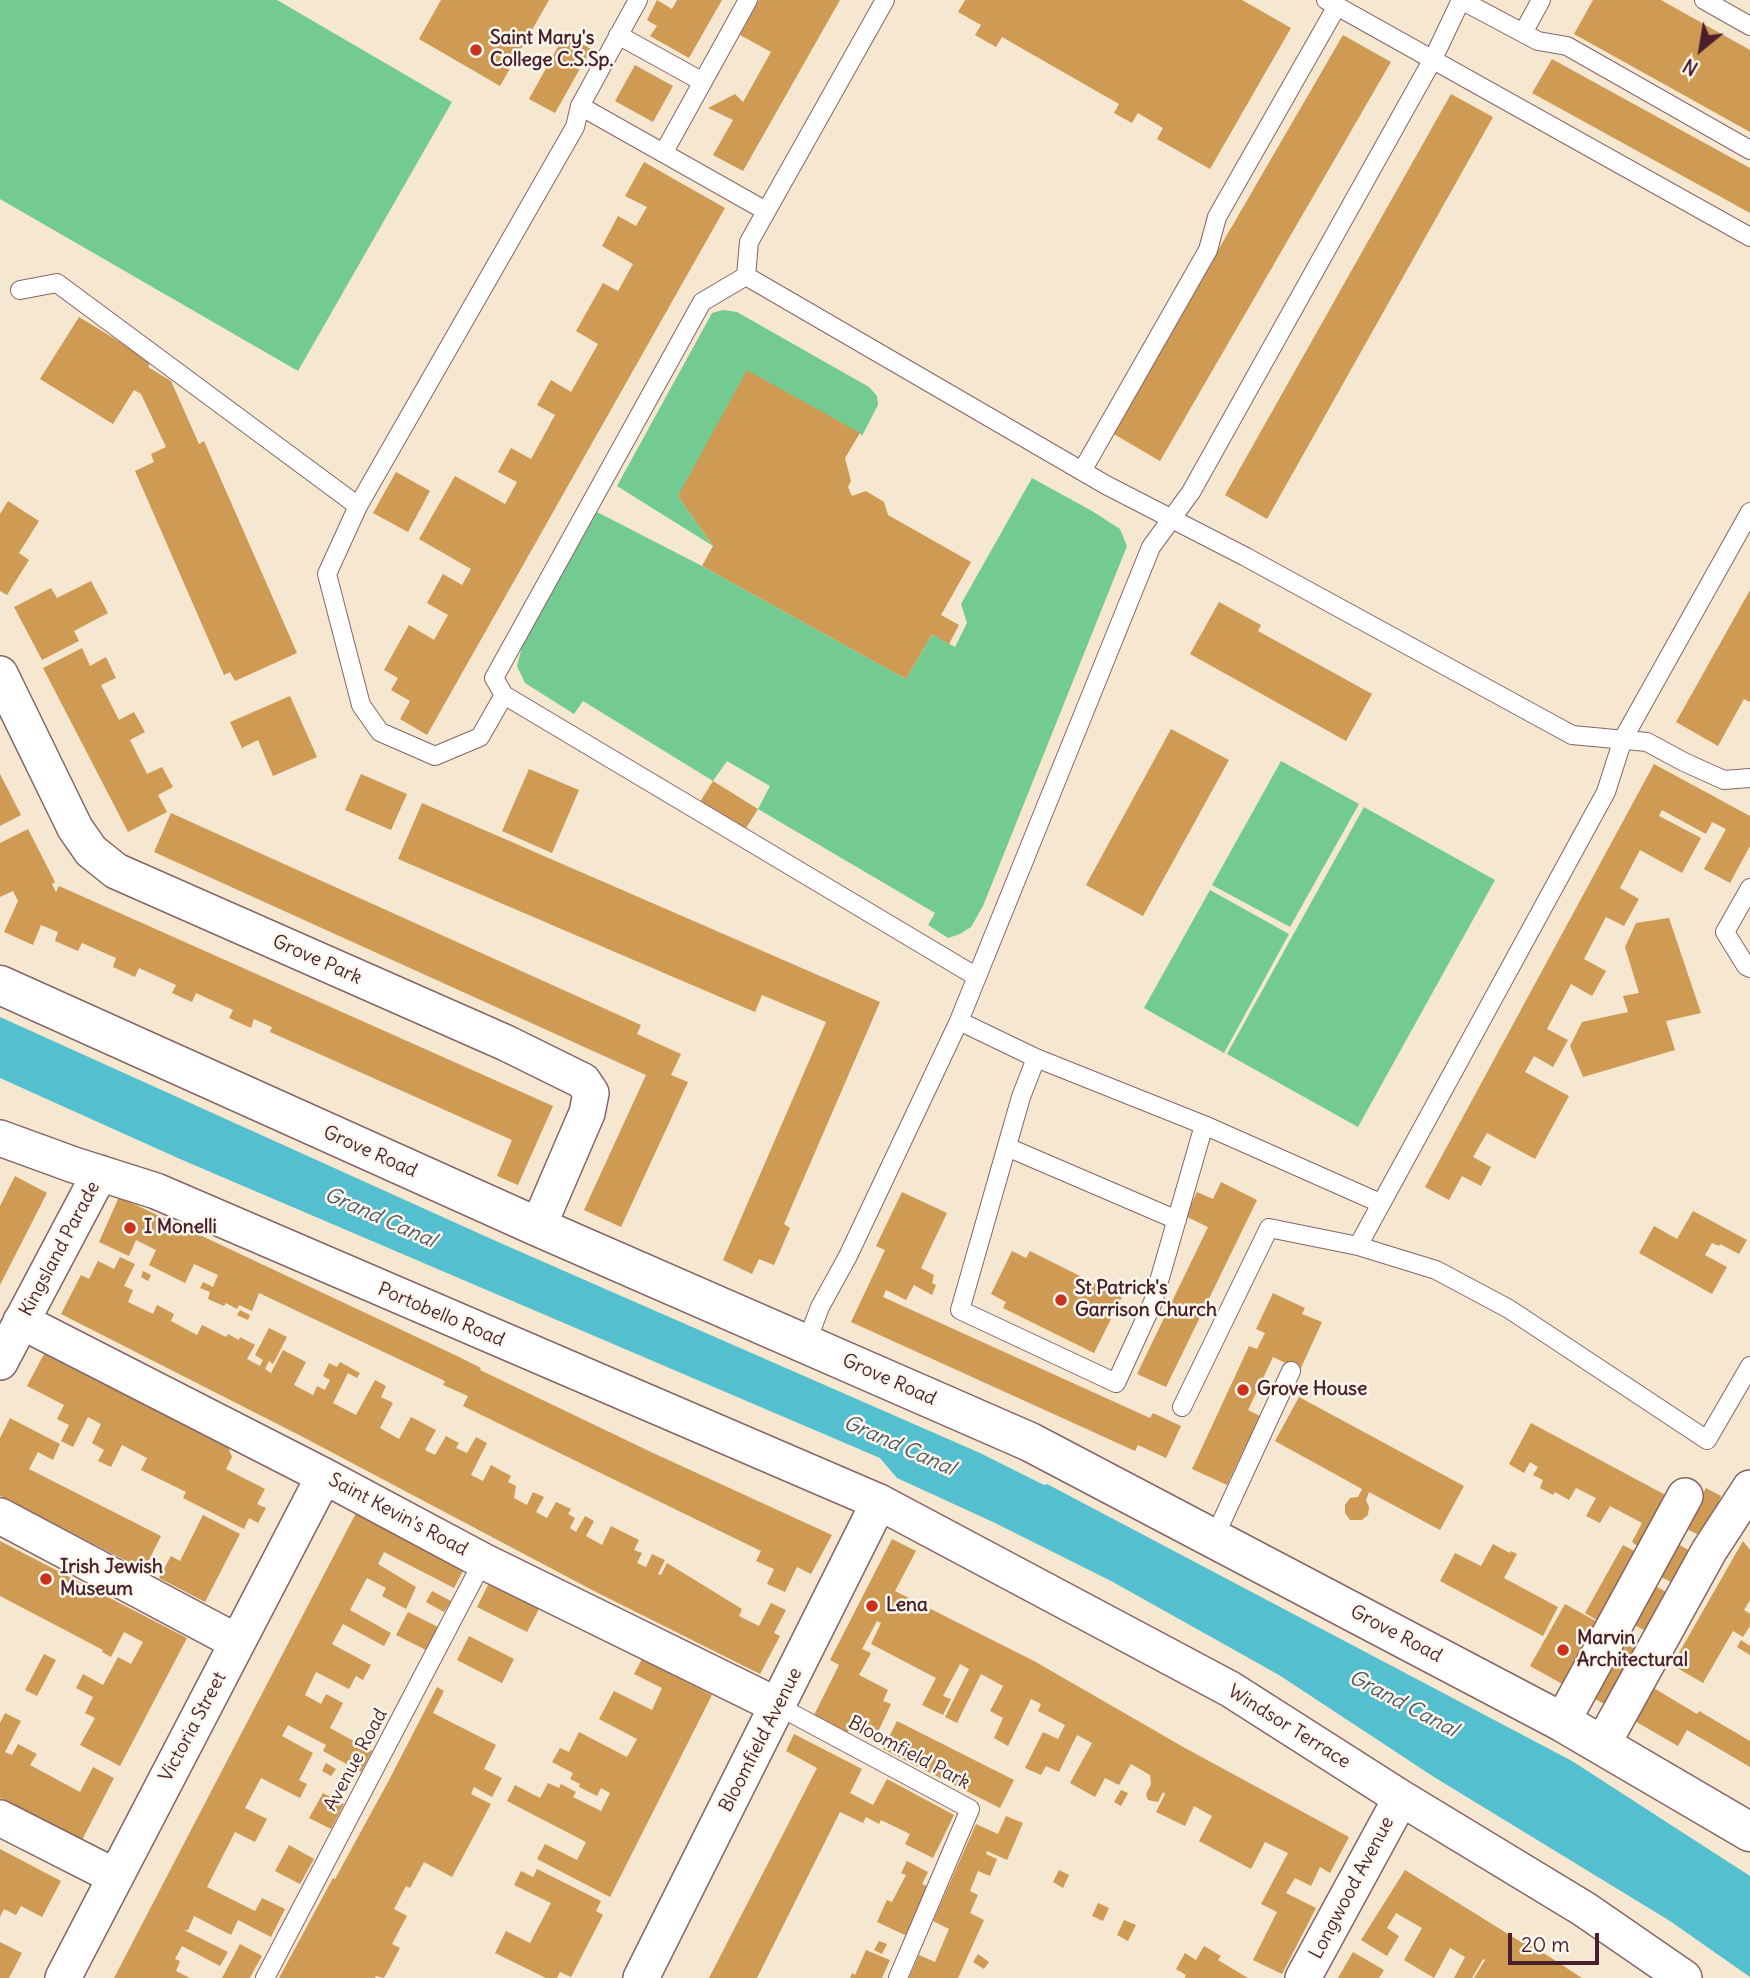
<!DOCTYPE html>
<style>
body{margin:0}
#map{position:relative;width:1750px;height:1978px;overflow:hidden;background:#f5e7d0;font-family:Delius,sans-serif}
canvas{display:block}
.north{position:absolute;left:1666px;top:14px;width:70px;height:70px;-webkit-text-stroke:5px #fbf7ec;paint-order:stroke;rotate:210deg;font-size:19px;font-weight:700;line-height:28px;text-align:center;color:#4a1f2b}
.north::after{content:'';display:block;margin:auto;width:24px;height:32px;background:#4a1f2b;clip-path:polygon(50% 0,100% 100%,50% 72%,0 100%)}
.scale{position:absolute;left:1508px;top:1933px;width:91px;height:32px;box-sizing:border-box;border:4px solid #4a1f2b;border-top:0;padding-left:9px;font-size:21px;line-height:24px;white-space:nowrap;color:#4a1f2b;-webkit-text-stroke:5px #fbf7ec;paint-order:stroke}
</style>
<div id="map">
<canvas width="1750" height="1978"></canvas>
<div class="north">N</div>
<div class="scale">20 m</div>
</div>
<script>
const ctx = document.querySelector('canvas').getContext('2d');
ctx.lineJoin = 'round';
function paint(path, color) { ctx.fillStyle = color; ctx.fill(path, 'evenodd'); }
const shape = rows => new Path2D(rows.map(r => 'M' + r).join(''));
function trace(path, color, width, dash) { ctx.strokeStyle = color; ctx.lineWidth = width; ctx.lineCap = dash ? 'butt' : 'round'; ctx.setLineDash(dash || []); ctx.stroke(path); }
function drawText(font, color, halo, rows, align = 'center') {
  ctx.font = font + ' Delius,sans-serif'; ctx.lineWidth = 5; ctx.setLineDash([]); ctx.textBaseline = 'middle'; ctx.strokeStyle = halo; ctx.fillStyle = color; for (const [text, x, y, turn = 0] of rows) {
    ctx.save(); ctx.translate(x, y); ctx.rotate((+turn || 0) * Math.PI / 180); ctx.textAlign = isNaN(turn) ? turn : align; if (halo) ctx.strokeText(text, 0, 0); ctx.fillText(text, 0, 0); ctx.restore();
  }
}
paint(shape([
 [0,0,277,0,452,102,298,371,0,199],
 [723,310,737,312,869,387,877,396,878,405,862,436,860,433,678,496,713,546,617,486,712,313],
 [1032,478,1092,511,1120,529,1127,546,983,906,971,927,960,934,948,938,928,925,935,913,758,809,770,786,727,761,713,781,583,701,574,714,525,683,517,666,523,643,597,512,702,566,906,679,932,634,955,647,967,623,961,604],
 [1281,761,1359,804,1290,927,1212,885],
 [1364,807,1495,880,1358,1127,1227,1054],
 [1210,890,1289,934,1224,1053,1144,1008]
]), '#74cb91');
paint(shape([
 [0,1017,498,1242,980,1453,1044,1485,1047,1484,1572,1761,1750,1876,1750,1977,1670,1921,1434,1777,1279,1675,1113,1582,993,1522,897,1478,880,1458,180,1159,0,1078]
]), '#54bfcf');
paint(shape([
 [441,0,549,0,500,86,419,39],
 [657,0,672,9,677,0,722,0,689,58,650,36,657,26,647,20],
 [759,0,840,0,743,171,713,155,733,120,708,108,735,94,743,102,771,52,740,35],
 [965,0,1242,0,1291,28,1210,169,1157,139,1163,128,1138,113,1132,123,1114,113,1119,104,1002,37,996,47,975,35,981,25,958,12],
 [1593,0,1661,0,1750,50,1750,132,1574,34],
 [565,34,591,49,555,113,529,99],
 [1343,35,1391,62,1160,461,1112,433],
 [1552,59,1750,168,1750,213,1532,93],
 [635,65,673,86,653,122,615,101],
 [1451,94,1493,117,1267,519,1225,495],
 [644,162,725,208,427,735,400,719,410,701,391,690,398,678,384,670,409,625,434,640,448,615,427,603,443,574,462,585,471,569,419,539,455,476,505,504,517,482,498,472,511,448,531,459,555,415,537,405,551,380,571,392,598,344,576,331,603,283,618,291,633,264,602,246,618,216,636,226,647,207,625,196],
 [79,317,151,361,148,367,171,381,199,444,204,441,297,653,235,681,230,672,224,675,135,471,154,462,151,454,166,447,141,394,134,390,113,424,40,379],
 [747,370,860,433,845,458,851,481,848,487,852,496,866,491,884,502,888,515,971,562,941,615,959,625,949,644,932,634,906,679,702,566,713,546,678,496],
 [396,472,430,491,408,532,373,513],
 [8,501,39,521,19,553,29,560,7,595,0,591,0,514],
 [91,581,108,613,74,631,79,641,42,660,14,607,51,588,57,598],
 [1750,590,1750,702,1744,699,1718,746,1676,722],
 [1219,602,1261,625,1258,631,1372,694,1346,741,1190,654],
 [82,648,90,666,106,657,116,678,101,685,119,720,134,712,145,732,130,740,147,774,162,767,173,787,158,795,167,812,128,832,43,668],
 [290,696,317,757,273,776,258,740,242,748,230,722],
 [1171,729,1229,760,1143,916,1086,885],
 [1654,764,1750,816,1750,846,1730,883,1704,869,1726,829,1712,822,1706,834,1662,810,1659,816,1701,838,1682,873,1640,850,1620,888,1639,899,1624,926,1606,917,1584,959,1606,971,1592,996,1571,984,1547,1029,1568,1040,1553,1067,1534,1056,1525,1072,1569,1096,1535,1159,1487,1133,1473,1157,1491,1167,1481,1186,1462,1176,1449,1200,1425,1187],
 [529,769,579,790,552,853,502,831],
 [0,774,21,815,0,826],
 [361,774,407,794,391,830,345,810],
 [713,781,758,809,743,833,698,805],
 [422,803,880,1002,784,1224,790,1228,774,1265,759,1259,752,1274,723,1260,826,1022,762,995,755,1012,398,859],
 [171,813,641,1025,637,1034,681,1054,671,1075,688,1082,621,1227,584,1210,646,1075,154,852],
 [28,829,55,882,52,884,56,892,59,886,553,1106,518,1185,497,1176,512,1140,270,1032,272,1027,254,1019,251,1028,229,1018,233,1010,196,993,192,1002,172,993,176,985,139,968,135,977,113,967,116,958,82,943,78,951,55,941,58,932,41,925,33,945,4,932,18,901,13,891,0,897,0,843],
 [1669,918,1701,1013,1666,1021,1675,1050,1583,1077,1570,1046,1582,1022,1628,1012,1623,996,1639,993,1625,947,1636,923],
 [15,1176,47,1193,0,1285,0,1206],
 [1221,1182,1257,1200,1166,1387,1137,1374,1208,1227,1185,1216,1197,1192,1213,1199],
 [902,1192,947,1213,921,1268,934,1275,932,1283,936,1285,932,1295,914,1285,906,1300,886,1290,883,1297,1150,1418,1153,1413,1181,1426,1166,1458,1138,1445,1135,1451,851,1322,885,1250,876,1246],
 [119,1197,457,1356,481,1368,480,1370,651,1452,832,1535,811,1574,797,1567,785,1592,767,1584,774,1569,756,1561,761,1551,463,1406,468,1396,443,1385,445,1381,259,1293,252,1311,239,1305,237,1309,226,1303,224,1306,208,1299,210,1292,200,1288,203,1282,213,1287,218,1275,194,1264,185,1283,149,1265,156,1250,136,1240,129,1256,99,1242],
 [1693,1211,1747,1240,1739,1254,1720,1244,1719,1246,1712,1243,1705,1255,1727,1267,1712,1294,1639,1253,1654,1226,1677,1239],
 [1012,1251,1026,1258,1030,1251,1122,1297,1094,1353,1003,1308,1006,1302,991,1294],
 [120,1257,135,1264,124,1286,133,1290,128,1302,153,1314,157,1305,174,1314,171,1321,197,1335,202,1325,226,1337,228,1334,239,1340,240,1337,255,1345,247,1359,260,1366,263,1360,255,1355,269,1328,287,1337,273,1364,269,1361,265,1369,271,1373,283,1350,306,1362,294,1385,313,1395,317,1386,325,1390,330,1380,323,1376,329,1363,337,1367,340,1362,360,1373,357,1378,348,1373,333,1403,356,1415,375,1380,386,1386,381,1397,393,1403,380,1428,399,1439,411,1417,436,1430,425,1450,435,1455,446,1436,459,1443,456,1448,467,1453,476,1437,487,1443,471,1475,483,1481,491,1465,511,1476,508,1482,516,1486,514,1498,527,1505,533,1492,544,1497,536,1512,547,1518,556,1502,571,1509,568,1514,575,1518,570,1528,576,1532,585,1516,594,1521,586,1536,602,1545,611,1526,639,1540,634,1550,642,1553,637,1563,646,1567,652,1554,665,1560,658,1574,661,1575,667,1563,742,1609,739,1616,759,1626,771,1603,786,1610,774,1633,780,1636,760,1674,594,1591,301,1436,61,1314,81,1275,89,1279,98,1261,114,1269],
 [143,1271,151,1275,148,1281,141,1277],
 [1273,1293,1305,1308,1302,1314,1322,1322,1300,1370,1273,1357,1248,1410,1274,1423,1260,1454,1245,1447,1227,1485,1192,1469,1249,1346,1257,1349,1265,1333,1256,1329],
 [240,1310,250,1315,248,1320,237,1315],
 [44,1354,228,1447,232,1457,226,1469,265,1489,257,1504,266,1508,258,1523,249,1518,244,1529,183,1498,186,1492,141,1470,147,1458,122,1445,111,1467,98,1461,104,1450,92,1443,101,1424,88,1417,73,1447,61,1441,69,1425,57,1419,64,1405,27,1386],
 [1299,1397,1464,1486,1440,1530,1369,1492,1366,1500,1369,1507,1368,1515,1362,1520,1350,1520,1345,1513,1345,1505,1350,1498,1358,1497,1362,1489,1275,1441],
 [10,1418,60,1444,53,1460,38,1452,29,1469,161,1536,144,1570,0,1496,0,1438],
 [1531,1423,1673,1499,1645,1552,1632,1542,1642,1523,1610,1506,1600,1523,1586,1516,1596,1498,1576,1488,1569,1500,1555,1492,1553,1495,1540,1488,1543,1480,1533,1475,1538,1467,1530,1462,1524,1473,1509,1464],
 [1706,1488,1721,1496,1712,1520,1703,1537,1685,1528],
 [356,1513,464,1569,454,1588,384,1552,378,1564,416,1587,406,1609,382,1596,386,1588,367,1578,350,1610,391,1633,384,1646,343,1624,332,1644,371,1665,363,1680,356,1676,349,1689,316,1672,305,1695,321,1704,326,1694,343,1703,330,1728,372,1751,361,1772,323,1751,326,1745,288,1725,282,1736,313,1753,299,1780,307,1784,300,1798,261,1778,245,1808,267,1819,255,1842,235,1832,207,1887,255,1911,262,1898,285,1909,271,1937,238,1920,231,1935,194,1916,188,1930,184,1930,228,1952,220,1966,182,1946,175,1959,180,1961,176,1971,190,1978,114,1978],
 [203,1515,240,1534,205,1602,159,1578,171,1556,180,1561],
 [892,1539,916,1551,895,1591,1034,1661,1185,1748,1349,1837,1330,1873,1320,1867,1311,1886,1295,1878,1286,1893,1316,1908,1282,1974,1253,1960,1277,1912,1261,1904,1288,1853,1265,1842,1251,1869,1199,1841,1212,1816,1194,1806,1185,1826,1156,1812,1165,1794,1163,1792,1158,1802,1148,1800,1146,1794,1151,1784,1150,1775,1131,1764,1119,1785,1105,1778,1095,1797,1070,1783,1092,1743,1077,1735,1059,1772,1046,1766,1041,1775,1025,1768,1043,1732,1058,1739,1065,1725,1038,1711,1041,1704,1031,1699,1008,1746,994,1738,1003,1718,990,1711,1003,1686,981,1674,957,1723,945,1717,969,1669,960,1664,943,1696,951,1699,943,1715,922,1705,936,1678,871,1644,881,1623,877,1621,862,1649,871,1653,859,1675,888,1690,883,1701,891,1704,878,1732,854,1720,847,1734,813,1717,839,1665,830,1660],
 [0,1541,187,1638,120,1766,80,1745,95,1718,85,1713,93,1697,76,1688,83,1674,103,1685,118,1657,131,1664,143,1642,124,1632,111,1657,102,1652,103,1650,0,1596],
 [1743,1541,1750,1550,1750,1600,1744,1610,1750,1614,1750,1626,1743,1637,1733,1631,1703,1683,1672,1665],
 [1676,1543,1694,1553,1677,1585,1659,1576],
 [1493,1544,1510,1553,1511,1551,1517,1554,1504,1578,1558,1607,1543,1636,1440,1581,1455,1553,1481,1566],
 [1623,1545,1642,1555,1603,1624,1585,1613],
 [489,1583,539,1609,527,1632,477,1607],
 [1653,1585,1672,1595,1651,1634,1633,1624],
 [432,1591,451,1601,444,1612,426,1602],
 [1565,1604,1608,1628,1573,1690,1530,1666],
 [408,1612,438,1627,426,1650,396,1635],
 [469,1636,514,1659,502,1683,457,1660],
 [1741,1640,1750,1646,1750,1655,1737,1647],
 [1622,1642,1641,1652,1612,1708,1593,1698],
 [44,1654,56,1660,37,1696,25,1690],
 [642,1659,712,1695,610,1897,537,1859,545,1844,577,1860,586,1842,507,1801,515,1785,540,1798,548,1783,559,1788,561,1784,576,1792,573,1797,601,1811,610,1793,601,1788,597,1796,579,1787,580,1784,570,1779,573,1773,552,1762,560,1748,569,1752,579,1732,627,1757,637,1739,599,1719,614,1691,652,1710,662,1688,634,1674],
 [437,1687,444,1691,433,1713,496,1745,484,1769,502,1778,492,1797,474,1787,471,1794,491,1804,452,1877,424,1862,410,1888,406,1886,394,1909,407,1916,392,1944,400,1948,384,1978,376,1976,375,1978,279,1978,333,1878,335,1879,388,1782],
 [1652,1687,1697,1714,1699,1711,1750,1741,1750,1767,1687,1730,1678,1746,1633,1720],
 [5,1713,21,1721,5,1752,12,1755,18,1744,37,1754,30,1765,80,1792,93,1767,114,1778,82,1840,0,1798,0,1723],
 [897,1721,1014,1780,1000,1808,883,1749],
 [794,1734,862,1769,850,1793,873,1805,887,1779,954,1815,933,1858,905,1844,910,1834,881,1820,879,1824,866,1817,863,1823,840,1812,757,1978,709,1978,817,1768,786,1751],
 [326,1763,336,1769,331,1776,322,1771],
 [1121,1790,1128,1793,1121,1806,1114,1802],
 [323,1793,344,1804,331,1829,309,1818],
 [1006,1816,1023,1823,1007,1860,987,1851,986,1854,997,1859,990,1876,978,1871,970,1891,978,1895,970,1913,984,1920,958,1978,909,1978,919,1955,935,1962,946,1936,949,1929,933,1921,976,1824,998,1834],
 [289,1845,314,1859,300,1884,275,1871],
 [0,1849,61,1881,42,1917,21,1906,16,1915,4,1909,0,1917],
 [907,1861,928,1872,922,1884,929,1887,907,1936,877,1922,887,1900,892,1902,906,1875,901,1873],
 [537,1869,601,1901,596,1911,603,1915,571,1977,560,1972,557,1978,546,1978,495,1953,506,1931,530,1943,551,1903,514,1885,521,1871,533,1877],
 [1059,1870,1069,1875,1063,1888,1053,1882],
 [1405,1870,1521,1942,1522,1939,1582,1978,1474,1978,1485,1960,1483,1959,1472,1978,1454,1978,1465,1957,1450,1948,1434,1978,1404,1960,1422,1928,1396,1913,1387,1928,1399,1936,1387,1956,1361,1940],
 [1098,1903,1109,1908,1103,1921,1092,1916],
 [1124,1920,1136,1925,1128,1941,1117,1935],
 [879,1941,887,1944,882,1954,874,1950],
 [0,1942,22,1953,9,1978,0,1978],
 [240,1944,262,1956,255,1968,250,1978,222,1978],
 [1204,1946,1221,1956,1218,1960,1248,1978,1185,1978,1186,1975,1176,1969,1185,1953,1196,1960],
 [866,1950,890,1960,882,1978,850,1978,852,1973,855,1975],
 [1353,1952,1384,1970,1379,1978,1338,1978],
 [978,1954,989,1962,984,1969,973,1962]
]), '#cf9a54');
const lane = shape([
 [1326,0,1750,237],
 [1704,0,1750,26],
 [1523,33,1541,0],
 [618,35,703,82],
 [580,106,766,211],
 [664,152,748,0],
 [746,276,1106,485,1246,557,1572,735,1647,742,1684,762,1724,780,1750,778],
 [746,276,702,302,494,678,504,695,977,977],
 [746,276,749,242,885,0],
 [20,290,57,283,358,506],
 [1082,471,1208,250,1217,217,1337,6],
 [504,695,480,737,435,756,380,732,361,705,327,574,358,506,575,127,580,106,638,0],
 [1750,888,1725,932,1746,966,1750,968],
 [959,1021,1036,1058,1204,1125,1380,1203],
 [1036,1058,1021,1097,960,1310,1116,1383,1153,1302,1204,1125],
 [1007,1147,1177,1220],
 [1358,1246,1436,1270,1509,1309,1707,1440,1750,1366],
 [806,1344,820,1307,848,1256,959,1021,1151,547,1191,492,1433,59,1461,0,1538,41,1567,46,1750,150],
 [1182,1407,1269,1228,1358,1246,1606,792,1623,739,1750,512],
 [1214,1538,1291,1371],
 [778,1706,970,1809,898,1978],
 [265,1978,483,1561]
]);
const street = shape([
 [0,674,75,828,91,851,116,871,506,1043,583,1081,591,1093,587,1113,538,1227],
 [0,1138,74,1165,156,1191,879,1502,1230,1689,1401,1798,1584,1909,1684,1978],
 [21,1321,324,1476,483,1561,778,1706],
 [0,1362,100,1173],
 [0,1516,237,1642],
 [1562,1722,1685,1496],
 [1602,1745,1709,1551,1750,1488],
 [0,1818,114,1876],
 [63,1978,324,1476],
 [641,1978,879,1502],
 [1303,1978,1401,1798]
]);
const secondary = shape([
 [0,985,538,1227,1030,1442,1562,1722,1750,1832]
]);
trace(lane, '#866565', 20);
trace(street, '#866565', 38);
trace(secondary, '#866565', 41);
trace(lane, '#fff', 18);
trace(street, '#fff', 35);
trace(secondary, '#fff', 38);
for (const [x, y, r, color] of [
 [476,50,7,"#c8321e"],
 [130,1228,7,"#c8321e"],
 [1061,1300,7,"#c8321e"],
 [1243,1390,7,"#c8321e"],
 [46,1579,7,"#c8321e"],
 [872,1606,7,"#c8321e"],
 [1563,1650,7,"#c8321e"]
]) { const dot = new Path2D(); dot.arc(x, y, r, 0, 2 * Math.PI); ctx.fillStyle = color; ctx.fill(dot); trace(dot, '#fbf7ec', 2.5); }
drawText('bold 19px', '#4a1f2b', '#fbf7ec', [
 ["Saint Mary's",490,39],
 ["College C.S.Sp.",490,61],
 ["I Monelli",144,1228],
 ["St Patrick's",1075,1289],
 ["Garrison Church",1075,1311],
 ["Grove House",1257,1390],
 ["Irish Jewish",60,1568],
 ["Museum",60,1590],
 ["Lena",886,1606],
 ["Marvin",1577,1639],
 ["Architectural",1577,1661]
], 'left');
drawText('19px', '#4a1f2b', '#fbf7ec', [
 ["Grove Park",317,960,24],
 ["Grove Road",370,1152,24],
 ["Kingsland Parade",60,1249,-62],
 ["Portobello Road",441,1315,23],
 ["Grove Road",889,1380,24],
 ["Saint Kevin's Road",398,1515,28],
 ["Grove Road",1396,1634,28],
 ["Victoria Street",193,1727,-62],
 ["Windsor Terrace",1289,1727,32],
 ["Bloomfield Avenue",761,1740,-63],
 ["Bloomfield Park",909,1753,28],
 ["Avenue Road",356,1760,-62],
 ["Longwood Avenue",1352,1888,-62]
]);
drawText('italic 21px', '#4e5764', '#fbf7ec', [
 ["Grand Canal",380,1218,24],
 ["Grand Canal",899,1446,24],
 ["Grand Canal",1403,1704,28]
]);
</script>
